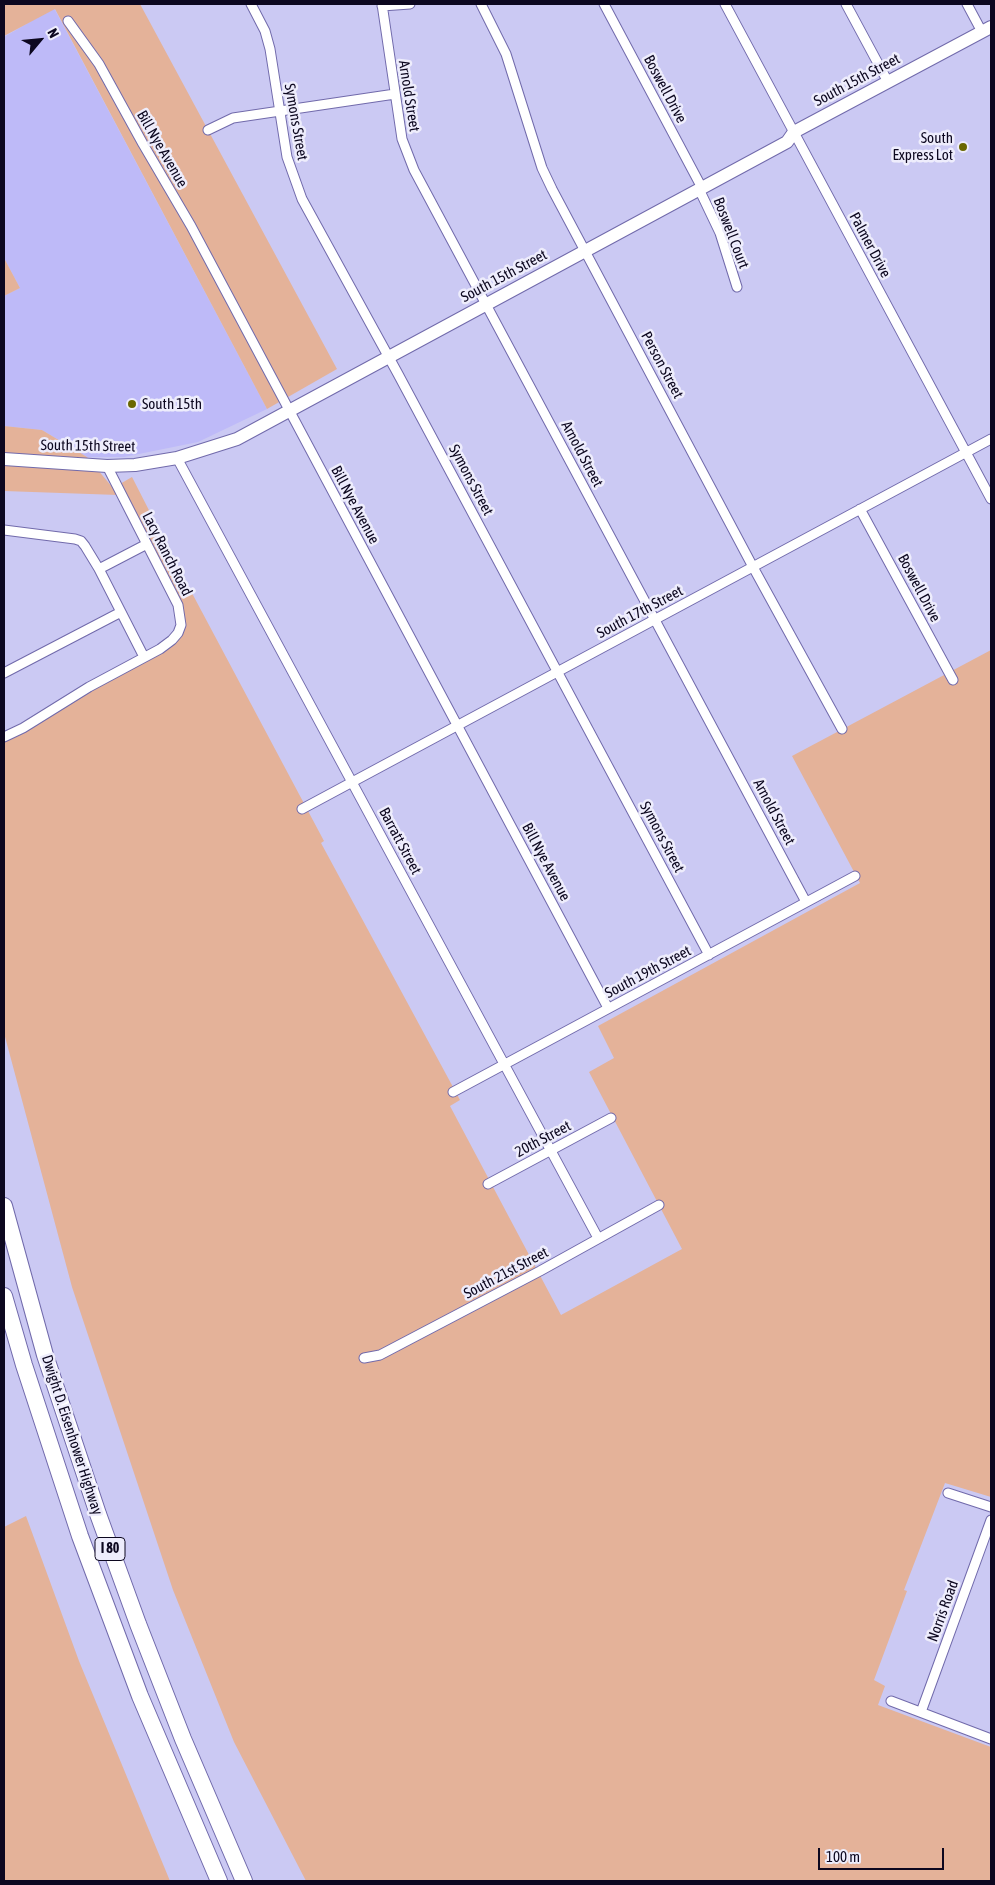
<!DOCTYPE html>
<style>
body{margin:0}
#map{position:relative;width:995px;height:1885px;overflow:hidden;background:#cbc9f3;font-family:"Asap Condensed",sans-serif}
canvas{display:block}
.frame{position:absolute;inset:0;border:5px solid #0c071f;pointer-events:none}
.north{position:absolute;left:15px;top:15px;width:50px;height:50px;-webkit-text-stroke:4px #eeedfc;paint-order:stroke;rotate:62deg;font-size:14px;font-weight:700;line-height:20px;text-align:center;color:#0c071f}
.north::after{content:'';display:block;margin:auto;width:18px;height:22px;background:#0c071f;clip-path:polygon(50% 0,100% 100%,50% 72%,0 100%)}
.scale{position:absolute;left:818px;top:1848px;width:126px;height:22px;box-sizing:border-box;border:2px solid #0c071f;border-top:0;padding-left:6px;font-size:15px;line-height:18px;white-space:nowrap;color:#0c071f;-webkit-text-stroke:4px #eeedfc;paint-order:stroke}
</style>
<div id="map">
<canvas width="995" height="1885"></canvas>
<div class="frame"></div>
<div class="north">N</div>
<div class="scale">100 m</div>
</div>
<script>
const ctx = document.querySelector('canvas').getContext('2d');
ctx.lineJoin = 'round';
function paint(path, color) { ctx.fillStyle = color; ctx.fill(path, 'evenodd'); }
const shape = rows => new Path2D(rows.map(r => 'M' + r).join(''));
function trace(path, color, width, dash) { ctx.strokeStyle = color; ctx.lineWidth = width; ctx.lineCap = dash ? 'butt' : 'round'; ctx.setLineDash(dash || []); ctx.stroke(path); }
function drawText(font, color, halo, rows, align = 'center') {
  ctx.font = font + ' "Asap Condensed",sans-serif'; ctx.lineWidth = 5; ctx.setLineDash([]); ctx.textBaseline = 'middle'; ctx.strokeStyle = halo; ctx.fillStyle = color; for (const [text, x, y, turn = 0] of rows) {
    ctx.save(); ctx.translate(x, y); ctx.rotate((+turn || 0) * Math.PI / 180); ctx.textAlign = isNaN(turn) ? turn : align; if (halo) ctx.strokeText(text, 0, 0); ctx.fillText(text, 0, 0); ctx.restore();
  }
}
paint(shape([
 [54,8,267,409,198,442,124,457,87,457,42,430,4,426,4,296,20,288,4,258,4,37]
]), '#bebaf8');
paint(shape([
 [4,4,140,4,337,369,267,409,55,9,4,36],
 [4,258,20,288,4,296],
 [4,426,42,430,87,457,113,488,132,477,177,565,324,841,321,843,460,1100,450,1106,561,1315,682,1249,589,1072,614,1058,598,1026,860,883,792,756,991,650,991,1497,945,1483,904,1590,907,1591,874,1680,885,1686,878,1705,991,1747,991,1881,306,1881,234,1742,173,1590,72,1287,4,1033,4,739,172,640,181,615,118,495,4,491],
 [26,1516,79,1661,170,1881,4,1881,4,1527]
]), '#e4b299');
const minor = shape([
 [251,4,265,31,270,49,287,157,302,199,398,374,709,955],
 [382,4,402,139,414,170,806,902],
 [481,4,506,54,542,168,552,189,753,567,842,729],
 [604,4,702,188],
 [725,4,991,499],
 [846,4,888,82],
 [967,4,982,32],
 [382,6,410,4],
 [68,21,99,64,143,144,191,226,608,1008],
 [208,130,233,118,395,94],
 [699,189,720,233,737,287],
 [177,458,598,1238],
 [860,509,953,680],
 [4,530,75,539,81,541,85,546,99,569,144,657],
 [99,569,147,544],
 [4,673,121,612],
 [4,737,23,728,89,687,160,649,172,640,178,633,181,625,178,605,107,466],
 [302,809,991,439],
 [453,1092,855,876],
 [488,1184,611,1118],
 [364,1358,380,1355,540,1271,659,1205],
 [948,1493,991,1507],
 [891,1701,991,1739],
 [921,1712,991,1520]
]);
const secondary = shape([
 [4,459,107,466,135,465,177,458,237,439,787,142,794,132,991,27]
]);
const motorway = shape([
 [4,1206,45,1355,98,1514,138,1624,183,1739,244,1881],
 [4,1296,24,1365,80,1536,140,1696,219,1881]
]);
trace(minor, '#716aab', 11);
trace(secondary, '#716aab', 14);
trace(motorway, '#716aab', 18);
trace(minor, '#fff', 9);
trace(secondary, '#fff', 12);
trace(motorway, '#fff', 16);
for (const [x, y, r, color] of [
 [963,147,5,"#6a6700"],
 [132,404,5,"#6a6700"]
]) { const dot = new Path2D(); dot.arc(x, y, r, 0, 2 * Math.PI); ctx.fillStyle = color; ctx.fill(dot); trace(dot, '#eeedfc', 2); }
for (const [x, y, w] of [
 [110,1549,30]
]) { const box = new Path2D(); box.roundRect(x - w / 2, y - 11.5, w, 23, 4); ctx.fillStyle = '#eeedfc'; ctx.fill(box); trace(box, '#0c071f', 1); }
drawText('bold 14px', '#0c071f', null, [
 ["I 80",110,1549]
]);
drawText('15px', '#0c071f', '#eeedfc', [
 ["South 15th Street",857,80,-28],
 ["Boswell Drive",665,89,62],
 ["Arnold Street",409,96,81],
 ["Symons Street",296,122,80],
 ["Bill Nye Avenue",162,149,60],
 ["Boswell Court",731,233,69],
 ["Palmer Drive",870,245,62],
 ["South 15th Street",504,276,-28],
 ["Person Street",662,365,62],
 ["South 15th Street",88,446,1],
 ["Arnold Street",582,454,62],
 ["Symons Street",471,480,62],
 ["Bill Nye Avenue",355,505,62],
 ["Lacy Ranch Road",167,554,63],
 ["Boswell Drive",919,588,62],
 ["South 17th Street",640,612,-28],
 ["Arnold Street",774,812,62],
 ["Symons Street",662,837,62],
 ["Barratt Street",400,841,62],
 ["Bill Nye Avenue",546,862,62],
 ["South 19th Street",648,972,-28],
 ["20th Street",543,1139,-28],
 ["South 21st Street",506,1273,-28],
 ["Dwight D. Eisenhower Highway",72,1435,72],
 ["Norris Road",943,1611,-70]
]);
drawText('15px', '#0c071f', '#eeedfc', [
 ["South",953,138],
 ["Express Lot",953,155],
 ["South 15th",142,404,"left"]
], 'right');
</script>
